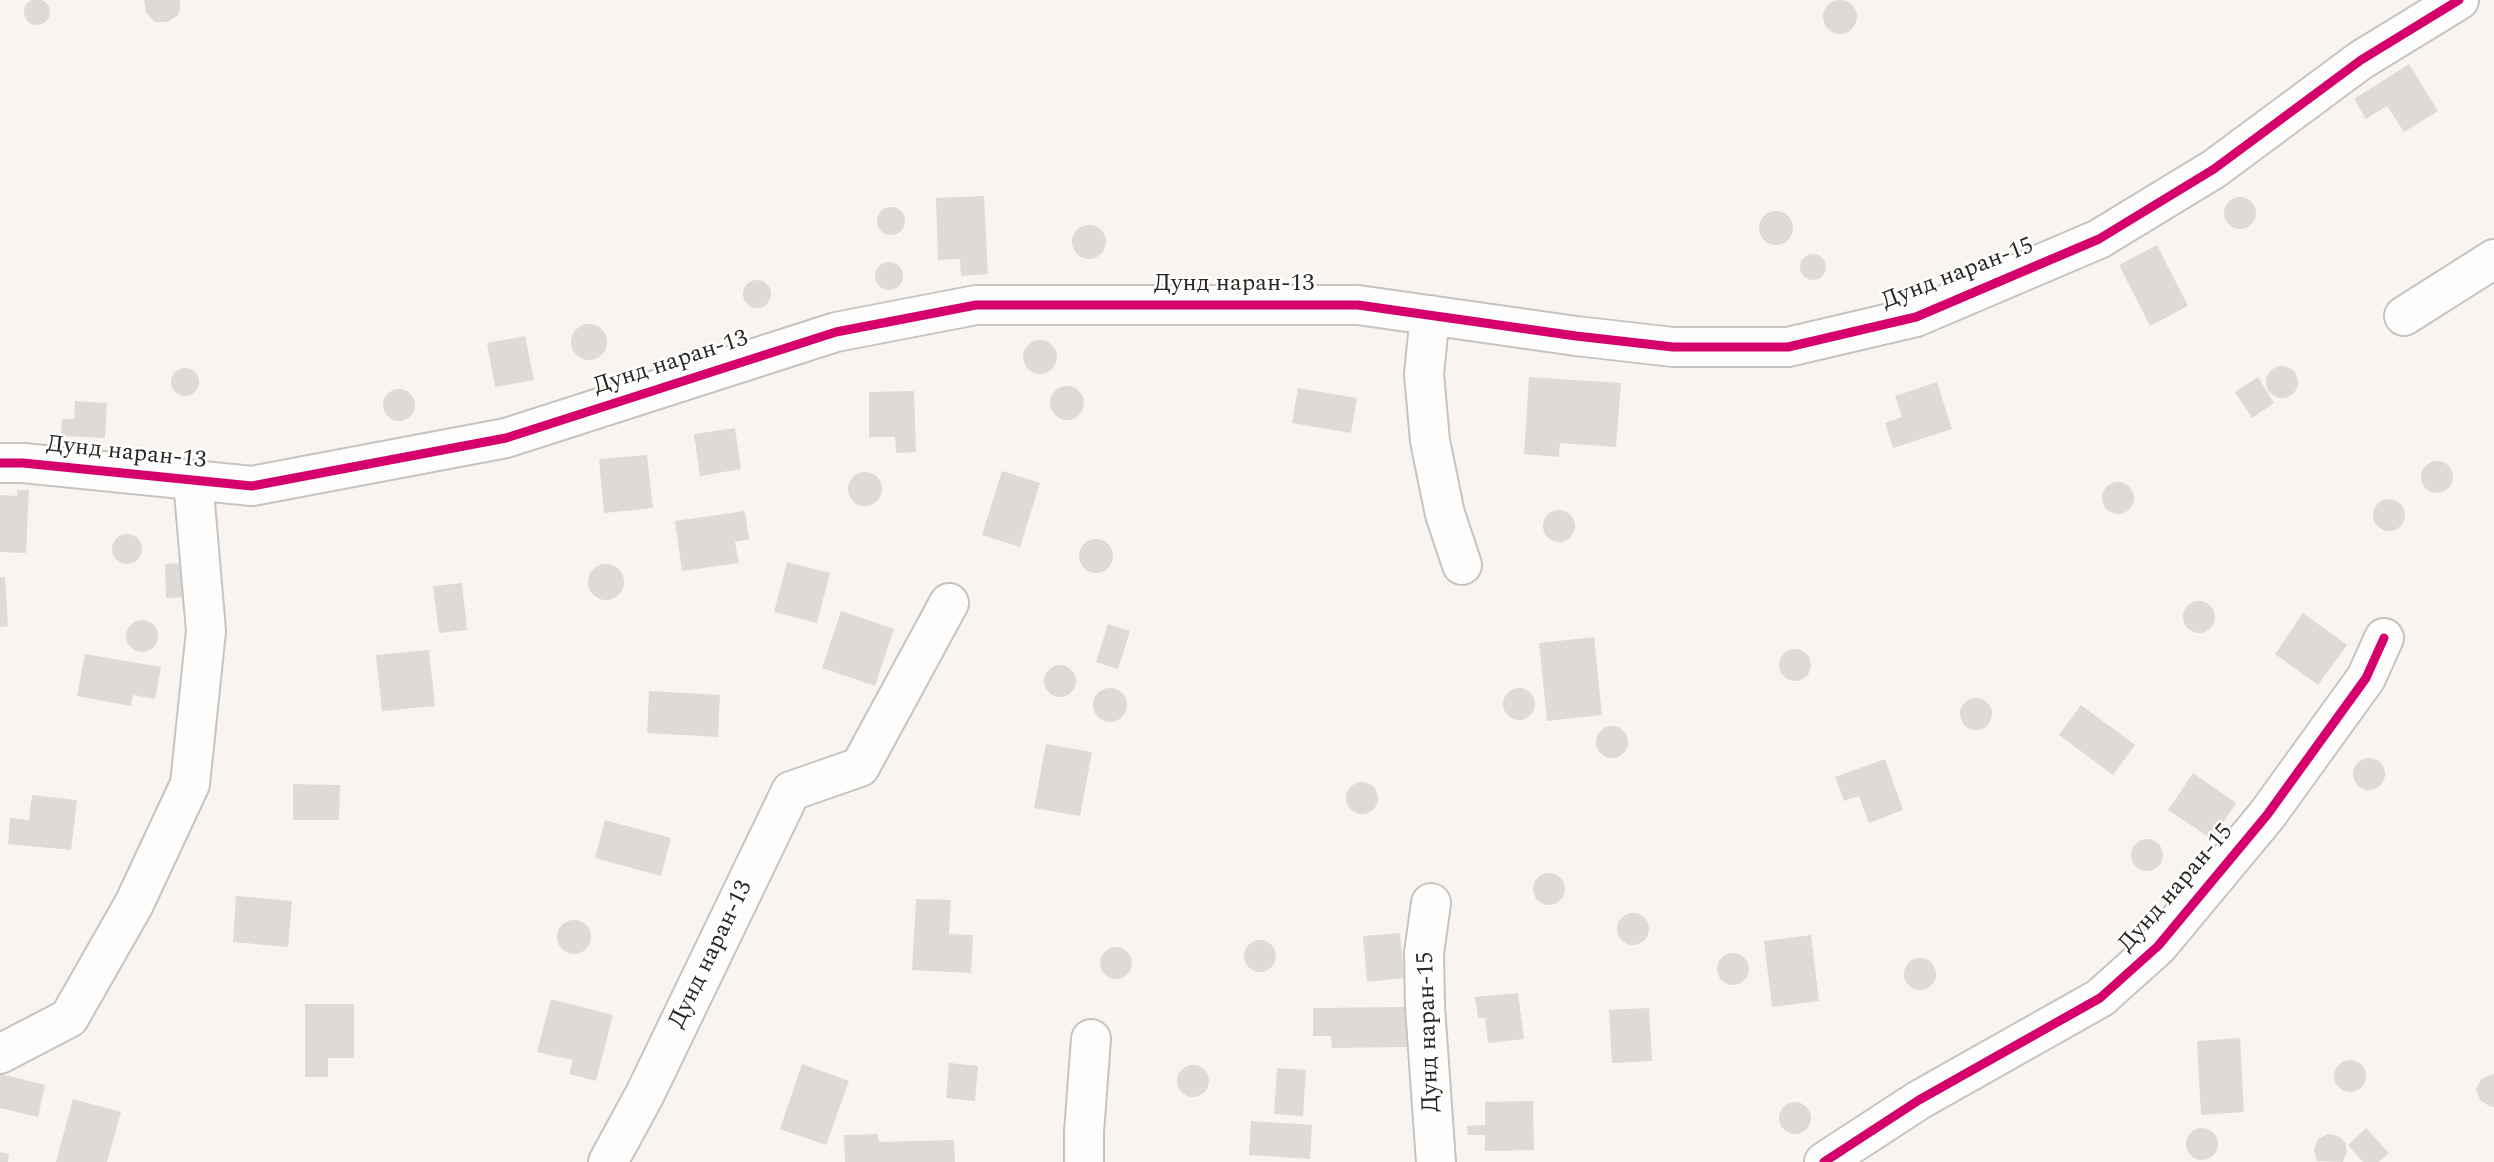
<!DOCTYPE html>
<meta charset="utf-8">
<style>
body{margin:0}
canvas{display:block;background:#f9f4ef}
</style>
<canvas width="2494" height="1162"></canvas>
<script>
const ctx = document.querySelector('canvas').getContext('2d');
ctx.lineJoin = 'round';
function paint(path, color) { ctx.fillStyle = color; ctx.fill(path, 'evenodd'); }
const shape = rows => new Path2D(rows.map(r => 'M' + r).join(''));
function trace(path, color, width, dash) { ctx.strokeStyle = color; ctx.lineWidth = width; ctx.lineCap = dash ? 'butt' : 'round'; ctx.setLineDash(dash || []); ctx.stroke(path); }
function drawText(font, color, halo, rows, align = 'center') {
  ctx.font = font + ' Spectral,serif'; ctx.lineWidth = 5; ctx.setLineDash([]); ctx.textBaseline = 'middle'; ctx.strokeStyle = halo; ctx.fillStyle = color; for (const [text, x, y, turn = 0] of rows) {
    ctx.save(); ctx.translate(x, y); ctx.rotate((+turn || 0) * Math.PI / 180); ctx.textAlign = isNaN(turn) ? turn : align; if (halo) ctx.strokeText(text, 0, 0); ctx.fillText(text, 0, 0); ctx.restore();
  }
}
paint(shape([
 '24 12a13 13 0 1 1 26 0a13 13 0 1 1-26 0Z',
 [144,0,180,0,180,9,178,15,168,22,155,22,146,13],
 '1823 17a17 17 0 1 1 34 0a17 17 0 1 1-34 0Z',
 [2409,64,2438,111,2404,132,2387,106,2366,119,2354,99],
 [984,196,988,274,961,276,960,259,938,260,936,198],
 '2224 213a16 16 0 1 1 32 0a16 16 0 1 1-32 0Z',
 '877 221a14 14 0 1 1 28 0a14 14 0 1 1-28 0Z',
 '1759 228a17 17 0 1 1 34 0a17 17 0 1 1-34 0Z',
 '1072 242a17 17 0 1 1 34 0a17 17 0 1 1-34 0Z',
 [2157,245,2188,306,2150,326,2119,265],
 '1800 267a13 13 0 1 1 26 0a13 13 0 1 1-26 0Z',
 '875 276a14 14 0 1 1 28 0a14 14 0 1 1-28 0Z',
 '743 294a14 14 0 1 1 28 0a14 14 0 1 1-28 0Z',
 '571 342a18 18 0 1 1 36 0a18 18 0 1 1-36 0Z',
 [525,336,534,380,495,387,487,343],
 '1023 357a17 17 0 1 1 34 0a17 17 0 1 1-34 0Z',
 '2266 382a16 16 0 1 1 32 0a16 16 0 1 1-32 0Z',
 '171 382a14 14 0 1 1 28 0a14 14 0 1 1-28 0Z',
 [1529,377,1621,383,1616,447,1560,443,1559,457,1524,454],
 [2258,377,2274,403,2252,418,2235,392],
 [1937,382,1952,429,1893,448,1885,423,1902,417,1895,396],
 '1050 403a17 17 0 1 1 34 0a17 17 0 1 1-34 0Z',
 [1298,388,1357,398,1351,433,1292,423],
 '383 405a16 16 0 1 1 32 0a16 16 0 1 1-32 0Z',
 [914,391,916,452,896,453,895,437,869,437,869,392],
 [75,401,107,403,105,438,61,436,62,419,74,419],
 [735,428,741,469,700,476,694,434],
 [647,455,653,508,604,513,599,459],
 '2421 477a16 16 0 1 1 32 0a16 16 0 1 1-32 0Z',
 [1002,471,1040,483,1020,547,982,535],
 '848 489a17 17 0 1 1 34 0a17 17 0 1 1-34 0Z',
 '2102 498a16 16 0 1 1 32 0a16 16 0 1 1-32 0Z',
 [17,490,29,490,26,553,0,552,0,495,17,496],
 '2373 515a16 16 0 1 1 32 0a16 16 0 1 1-32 0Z',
 '1543 526a16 16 0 1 1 32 0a16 16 0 1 1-32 0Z',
 [745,511,749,539,735,542,739,563,682,571,675,521],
 '112 549a15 15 0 1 1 30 0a15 15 0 1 1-30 0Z',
 '1079 556a17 17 0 1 1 34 0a17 17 0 1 1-34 0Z',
 [787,562,830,573,817,623,774,612],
 [186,563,188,597,166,598,165,564],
 '588 582a18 18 0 1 1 36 0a18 18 0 1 1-36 0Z',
 [0,577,5,577,8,626,0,627],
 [462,583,467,630,439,633,433,586],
 '2183 617a16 16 0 1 1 32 0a16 16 0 1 1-32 0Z',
 [841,611,894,629,875,686,822,668],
 [2303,613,2347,645,2318,685,2275,654],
 '126 636a16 16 0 1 1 32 0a16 16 0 1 1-32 0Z',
 [1108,624,1130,631,1118,669,1096,662],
 [1594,637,1602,715,1547,721,1539,643],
 '1779 665a16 16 0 1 1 32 0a16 16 0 1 1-32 0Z',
 [429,650,435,706,382,711,376,655],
 [85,654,161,667,155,699,133,695,131,706,77,696],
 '1044 681a16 16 0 1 1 32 0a16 16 0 1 1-32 0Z',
 '1503 704a16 16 0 1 1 32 0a16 16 0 1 1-32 0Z',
 '1093 705a17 17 0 1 1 34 0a17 17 0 1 1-34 0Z',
 [649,691,720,695,718,737,647,733],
 '1960 714a16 16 0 1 1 32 0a16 16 0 1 1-32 0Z',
 [2081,705,2135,745,2113,775,2059,735],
 '1596 742a16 16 0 1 1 32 0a16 16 0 1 1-32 0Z',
 [1046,744,1092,752,1080,816,1034,808],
 '2353 774a16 16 0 1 1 32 0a16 16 0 1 1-32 0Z',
 [1885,759,1903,810,1869,823,1859,796,1844,801,1835,777],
 [2193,773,2236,803,2212,839,2168,810],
 '1346 798a16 16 0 1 1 32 0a16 16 0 1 1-32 0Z',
 [293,784,340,785,339,820,293,820],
 [32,795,77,800,71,850,8,844,10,818,29,820],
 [605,820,671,838,661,876,595,858],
 '2131 855a16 16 0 1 1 32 0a16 16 0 1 1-32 0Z',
 '1533 889a16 16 0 1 1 32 0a16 16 0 1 1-32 0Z',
 [236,896,292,901,288,947,233,942],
 [916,899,951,900,949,934,973,935,971,973,912,970],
 '1617 929a16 16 0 1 1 32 0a16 16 0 1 1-32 0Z',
 '557 937a17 17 0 1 1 34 0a17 17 0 1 1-34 0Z',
 [1400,933,1404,978,1367,982,1363,936],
 [1811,935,1819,1001,1772,1007,1764,941],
 '1244 956a16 16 0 1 1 32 0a16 16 0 1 1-32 0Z',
 '1100 963a16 16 0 1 1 32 0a16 16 0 1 1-32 0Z',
 '1717 969a16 16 0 1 1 32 0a16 16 0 1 1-32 0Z',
 '1904 974a16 16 0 1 1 32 0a16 16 0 1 1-32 0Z',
 [1518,993,1524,1039,1488,1043,1485,1018,1478,1018,1475,997],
 [551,999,613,1015,596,1081,569,1074,573,1060,537,1052],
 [305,1004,354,1004,354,1058,328,1058,328,1077,305,1077],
 [1408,1007,1408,1047,1332,1048,1331,1036,1313,1036,1313,1008],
 [1649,1008,1652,1061,1612,1063,1609,1010],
 [2240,1038,2244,1112,2201,1115,2197,1041],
 '2334 1076a16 16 0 1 1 32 0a16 16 0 1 1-32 0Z',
 [949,1063,978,1066,975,1101,946,1098],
 [802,1064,849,1081,826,1145,780,1129],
 '1177 1081a16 16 0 1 1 32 0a16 16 0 1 1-32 0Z',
 [1277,1068,1306,1070,1303,1116,1274,1114],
 [0,1074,45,1085,38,1117,0,1108],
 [2494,1074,2494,1107,2489,1106,2480,1100,2476,1089,2481,1079],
 [73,1099,121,1112,107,1162,56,1162],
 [1533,1101,1534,1150,1485,1151,1485,1135,1468,1135,1467,1126,1485,1125,1485,1102],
 '1779 1118a16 16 0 1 1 32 0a16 16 0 1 1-32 0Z',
 [1251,1121,1312,1125,1310,1159,1249,1155],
 '2186 1144a16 16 0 1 1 32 0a16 16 0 1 1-32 0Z',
 [2366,1128,2389,1153,2379,1162,2363,1162,2348,1145],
 [877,1134,879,1142,954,1140,955,1162,845,1162,844,1135],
 [2328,1134,2338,1136,2345,1142,2347,1152,2343,1162,2317,1161,2314,1150,2316,1144,2318,1139],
 [0,1152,9,1154,8,1162,0,1162]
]), '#dfdad5');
const minor = shape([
 [1430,315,1424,374,1430,441,1445,514,1462,565],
 [2404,316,2494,259],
 [0,463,23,463,252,486,506,438,836,332,976,305,1358,305,1576,336,1673,347,1788,347,1916,317,2099,239,2214,169,2361,60,2459,0],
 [1431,903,1424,953,1425,1007,1436,1162],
 [0,1054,69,1018,134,904,190,784,206,631,193,480],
 [608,1162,645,1094,791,791,860,767,949,603],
 [1084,1162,1084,1132,1091,1039],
 [1824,1162,1919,1100,2100,998,2158,946,2267,815,2366,678,2384,638]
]);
trace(minor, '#c8c3bf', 42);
trace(minor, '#fefdfd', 38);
trace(shape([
 [0,463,23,463,252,486,506,438,836,332,976,305,1358,305,1576,336,1673,347,1788,347,1916,317,2099,239,2214,169,2361,60,2459,0],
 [1824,1162,1919,1100,2100,998,2158,946,2267,815,2366,678,2384,638]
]), '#d6006c', 9);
drawText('24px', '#2b2621', '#fff', [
 ["Дунд наран-15",1958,275,-21],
 ["Дунд наран-13",1234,285],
 ["Дунд наран-13",671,364,-18],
 ["Дунд наран-13",126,454,6],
 ["Дунд наран-15",2177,889,-49],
 ["Дунд наран-13",712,955,-64],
 ["Дунд наран-15",1430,1032,-92]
]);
</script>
